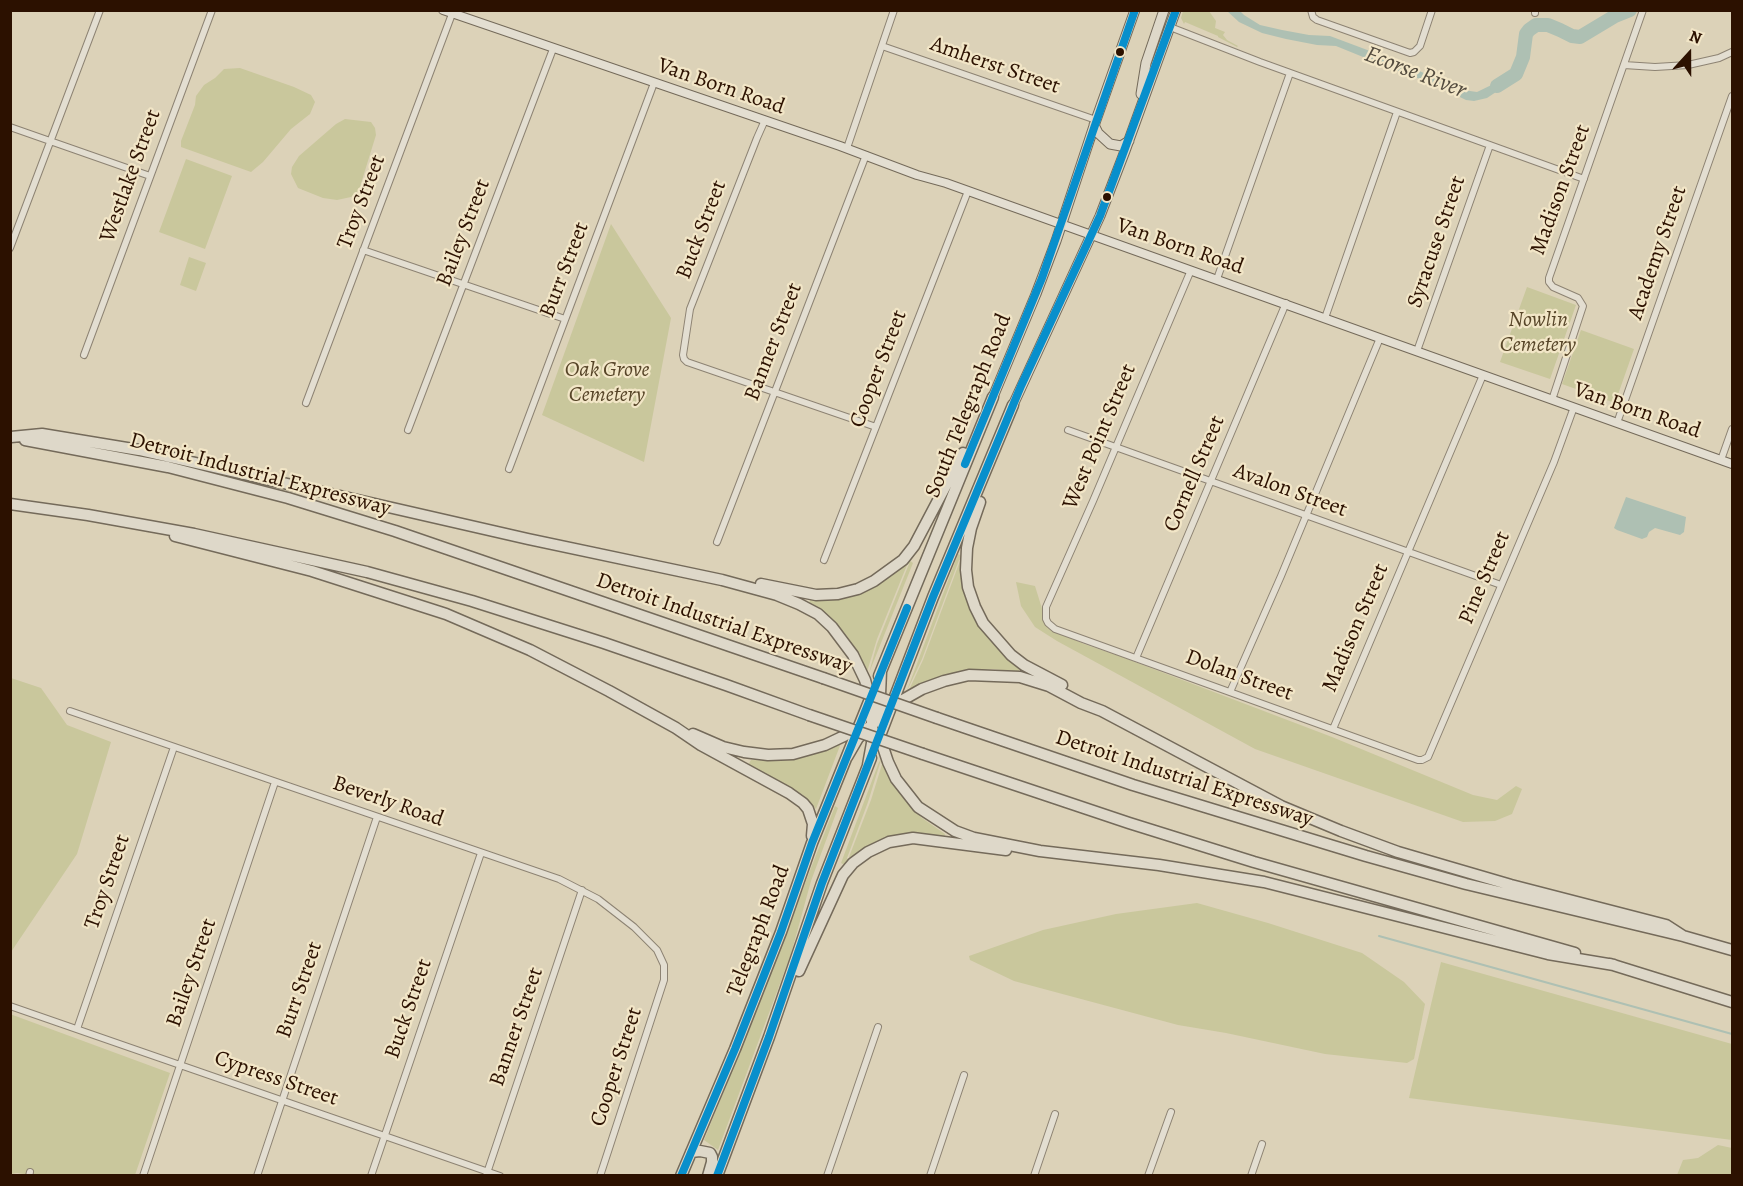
<!DOCTYPE html>
<style>
body{margin:0}
#map{position:relative;width:1743px;height:1186px;overflow:hidden;background:#dcd2b8;font-family:Alegreya,serif}
canvas{display:block}
.frame{position:absolute;inset:0;border:12px solid #2c1100;pointer-events:none}
.north{position:absolute;left:1659px;top:24px;width:60px;height:60px;-webkit-text-stroke:4px #f2e6c7;paint-order:stroke;rotate:21deg;font-size:16px;font-weight:700;line-height:24px;text-align:center;color:#2c1100}
.north::after{content:'';display:block;margin:auto;width:21px;height:27px;background:#2c1100;clip-path:polygon(50% 0,100% 100%,50% 72%,0 100%)}
</style>
<div id="map">
<canvas width="1743" height="1186"></canvas>
<div class="frame"></div>
<div class="north">N</div>
</div>
<script>
const ctx = document.querySelector('canvas').getContext('2d');
ctx.lineJoin = 'round';
function paint(path, color) { ctx.fillStyle = color; ctx.fill(path, 'evenodd'); }
const shape = rows => new Path2D(rows.map(r => 'M' + r).join(''));
function trace(path, color, width, dash) { ctx.strokeStyle = color; ctx.lineWidth = width; ctx.lineCap = dash ? 'butt' : 'round'; ctx.setLineDash(dash || []); ctx.stroke(path); }
function drawText(font, color, halo, rows, align = 'center') {
  ctx.font = font + ' Alegreya,serif'; ctx.lineWidth = 4.5; ctx.setLineDash([]); ctx.textBaseline = 'middle'; ctx.strokeStyle = halo; ctx.fillStyle = color; for (const [text, x, y, turn = 0] of rows) {
    ctx.save(); ctx.translate(x, y); ctx.rotate((+turn || 0) * Math.PI / 180); ctx.textAlign = isNaN(turn) ? turn : align; if (halo) ctx.strokeText(text, 0, 0); ctx.fillText(text, 0, 0); ctx.restore();
  }
}
paint(shape([
 [1183,11,1209,11,1216,21,1215,28,1225,32,1223,35,1227,40,1238,46,1237,47,1218,37,1218,36,1185,22,1184,24,1181,18],
 [240,68,294,87,311,95,315,102,310,114,291,129,263,162,251,172,181,147,181,141,195,105,196,96,204,85,215,78,224,69],
 [345,119,371,122,375,128,376,135,359,190,351,197,337,200,323,198,298,188,291,174,292,167,299,156,336,124],
 [186,159,232,176,205,249,159,232],
 [611,224,671,318,644,462,542,415],
 [189,257,206,263,196,291,180,285],
 [1527,287,1576,305,1550,379,1500,362],
 [1581,330,1634,349,1615,403,1562,384],
 [958,554,962,556,963,559,959,560,922,659,906,693],
 [909,560,913,563,869,673,877,644,909,564,906,561],
 [960,561,962,562,987,636,1004,654,1020,666,1019,672,993,669,968,671,935,679,908,692,923,660],
 [905,563,907,565,877,639,867,672,858,653,847,636,831,619,809,603,811,598,881,582],
 [1016,582,1035,586,1048,628,1084,644,1122,657,1332,737,1473,795,1497,800,1516,786,1522,789,1512,814,1495,821,1463,822,1255,749,1057,641,1035,627,1021,606],
 [11,678,41,688,67,725,111,742,77,854,11,952],
 [841,743,816,809,803,795,748,765,751,760,774,761,805,757],
 [881,760,868,802,847,858,850,861,846,866,841,863,879,762],
 [883,761,890,777,910,806,922,818,945,834,944,838,921,836,852,860,849,857,871,800],
 [835,806,838,808,811,881,791,954,718,1150,704,1140,739,1054],
 [1197,903,1268,923,1362,953,1404,982,1425,1004,1414,1059,1407,1063,1325,1054,1226,1033,1178,1025,1014,981,970,960,969,956,1043,930,1116,914],
 [1441,962,1732,1044,1732,1140,1409,1098],
 [10,1014,170,1073,135,1175,38,1176,17,1173,11,1174],
 [1718,1145,1732,1148,1732,1175,1677,1175,1683,1160,1698,1158]
]), '#c9c79c');
paint(shape([
 [1227,11,1240,11,1244,15,1260,25,1282,30,1309,35,1330,36,1394,60,1463,90,1477,92,1510,76,1514,80,1487,98,1474,101,1466,100,1429,82,1400,72,1336,46,1317,45,1286,39,1262,33,1239,22],
 [1626,497,1686,517,1684,532,1680,535,1655,528,1649,532,1647,537,1642,539,1617,530,1614,528]
]), '#aec0b3');
trace(shape([
 [1379,936,1732,1034]
]), '#aec0b3', 2);
trace(shape([
 [1497,86,1516,74,1523,57,1526,34,1529,30,1536,25,1548,25,1560,30,1572,36,1580,37,1615,16,1630,10]
]), '#aec0b3', 14);
const street = shape([
 [1311,10,1313,17,1317,20,1410,53,1414,52,1420,46,1432,10],
 [1535,13,1535,10],
 [1170,27,1260,62,1584,179],
 [882,46,1096,120],
 [1624,65,1655,67,1688,65,1719,58,1732,52],
 [765,120,757,138,690,309,683,355,684,359,687,362,876,427],
 [10,127,150,176],
 [847,148,894,10],
 [10,248,100,10],
 [363,250,565,319],
 [1191,270,1093,501,1046,607,1046,619,1048,623,1055,629,1418,760,1422,760,1428,757,1554,462,1574,407],
 [1217,279,1290,73],
 [1325,318,1397,112],
 [1417,351,1490,145],
 [84,355,212,10],
 [1552,400,1583,306,1578,298,1553,287,1549,282,1549,278,1643,10],
 [306,403,452,14],
 [1617,423,1732,96],
 [408,430,553,49],
 [1068,430,1501,585],
 [1721,460,1732,429],
 [509,469,654,83],
 [717,542,866,155],
 [824,560,968,191],
 [1136,658,1286,303],
 [1230,692,1281,576,1380,338],
 [70,711,559,879,598,899,634,927,657,950,664,965,664,980,600,1176],
 [1333,729,1483,375],
 [10,1006,500,1176],
 [77,1029,174,747],
 [29,1176,30,1172],
 [143,1176,275,782],
 [257,1176,377,817],
 [371,1176,481,853],
 [486,1176,582,890],
 [827,1176,878,1027],
 [930,1176,964,1075],
 [1034,1176,1055,1114],
 [1148,1176,1171,1112],
 [1251,1176,1262,1144]
]);
const secondary = shape([
 [443,10,840,146,917,175,946,183,1732,464]
]);
const primary = shape([
 [1141,94,1146,63,1164,10],
 [1094,125,1098,133,1110,144,1121,146,1129,141],
 [993,397,1036,294,1056,241,1096,120,1135,10],
 [1013,405,1100,216,1125,151,1176,10]
]);
const highway = shape([
 [11,437,42,434,139,450,528,539,722,580,777,595,799,604,818,614,832,627,853,655,865,680,870,698,872,715,872,743,868,765],
 [25,440,168,467,288,498,395,531,823,678],
 [980,502,971,528,967,548,966,570,968,587,975,607,983,623,1011,655,1024,665,1062,685],
 [10,504,88,515,194,534,367,572,472,601,604,643,726,685,809,715],
 [175,536,312,571,446,614,530,650,609,691,676,728,701,745,789,793,803,803,808,809,813,824,812,836],
 [761,584,816,595,838,594,858,589,874,581,903,560,914,546,963,453],
 [879,676,993,397],
 [937,718,1133,785,1366,856,1466,884,1683,936,1732,950],
 [879,719,881,671],
 [693,734,723,747,744,752,768,755,793,754,825,745,844,736,857,728],
 [879,735,888,762,896,779,918,807,955,831,974,838,1040,851,1159,865,1264,882,1548,954,1614,965],
 [878,741,933,597,1013,405],
 [923,754,1129,823,1254,862,1575,953],
 [847,757,858,738,892,706,922,689,944,681,969,675,1020,677,1049,686,1081,703,1102,711,1281,806,1341,831,1398,852,1511,885,1666,925,1683,936],
 [1610,964,1732,1002],
 [799,971,843,875,853,863,868,852,889,842,913,838,1006,850],
 [691,1152,700,1151,710,1153,712,1157,712,1162,708,1176],
 [681,1176,735,1049,781,932,812,843,870,699],
 [717,1176,769,1037,822,883,871,758]
]);
trace(street, '#8d8373', 8);
trace(secondary, '#746a5a', 10);
trace(primary, '#746a5a', 11);
trace(highway, '#746a5a', 13);
trace(street, '#e3ded1', 6);
trace(secondary, '#e3ded1', 8);
trace(primary, '#ded8c9', 9);
trace(highway, '#ded8c9', 10);
const highwayBridge = shape([
 [823,678,937,718],
 [809,715,923,754]
]);
trace(highwayBridge, '#746a5a', 13, []);
trace(highwayBridge, '#ded8c9', 10);
trace(shape([
 [965,464,1042,278,1135,10],
 [681,1176,735,1049,781,932,812,843,907,608],
 [717,1176,769,1037,822,883,933,597,1021,386,1100,216,1176,10]
]), '#088fcc', 8);
for (const [x, y, r, color] of [
 [1120,52,5,"#2c1100"],
 [1107,197,5,"#2c1100"]
]) { const dot = new Path2D(); dot.arc(x, y, r, 0, 2 * Math.PI); ctx.fillStyle = color; ctx.fill(dot); trace(dot, '#f2e6c7', 2); }
drawText('22px', '#2c1100', '#f2e6c7', [
 ["Amherst Street",995,66,19],
 ["Van Born Road",721,87,19],
 ["Westlake Street",131,176,-70],
 ["Madison Street",1561,190,-70],
 ["Troy Street",362,202,-69],
 ["Buck Street",702,230,-69],
 ["Bailey Street",464,233,-69],
 ["Syracuse Street",1437,242,-71],
 ["Van Born Road",1180,247,19],
 ["Academy Street",1658,253,-71],
 ["Burr Street",565,270,-69],
 ["Banner Street",774,342,-69],
 ["Cooper Street",879,369,-69],
 ["South Telegraph Road",969,406,-68],
 ["Van Born Road",1637,411,19],
 ["West Point Street",1100,437,-67],
 ["Cornell Street",1195,474,-67],
 ["Detroit Industrial Expressway",260,475,15],
 ["Avalon Street",1290,491,20],
 ["Pine Street",1485,578,-67],
 ["Detroit Industrial Expressway",724,624,19],
 ["Madison Street",1356,628,-67],
 ["Dolan Street",1239,676,20],
 ["Detroit Industrial Expressway",1184,779,18],
 ["Beverly Road",388,802,19],
 ["Troy Street",108,882,-71],
 ["Telegraph Road",759,931,-69],
 ["Bailey Street",192,973,-71],
 ["Burr Street",300,990,-71],
 ["Buck Street",409,1009,-71],
 ["Banner Street",517,1027,-71],
 ["Cooper Street",617,1067,-72],
 ["Cypress Street",276,1079,19]
]);
drawText('italic 22px', '#574528', '#f2e6c7', [
 ["Nowlin",1538,321],
 ["Cemetery",1538,346],
 ["Oak Grove",607,371],
 ["Cemetery",607,396]
]);
drawText('italic 24px', '#534b3e', '#f2e6c7', [
 ["Ecorse River",1415,73,21]
]);
</script>
